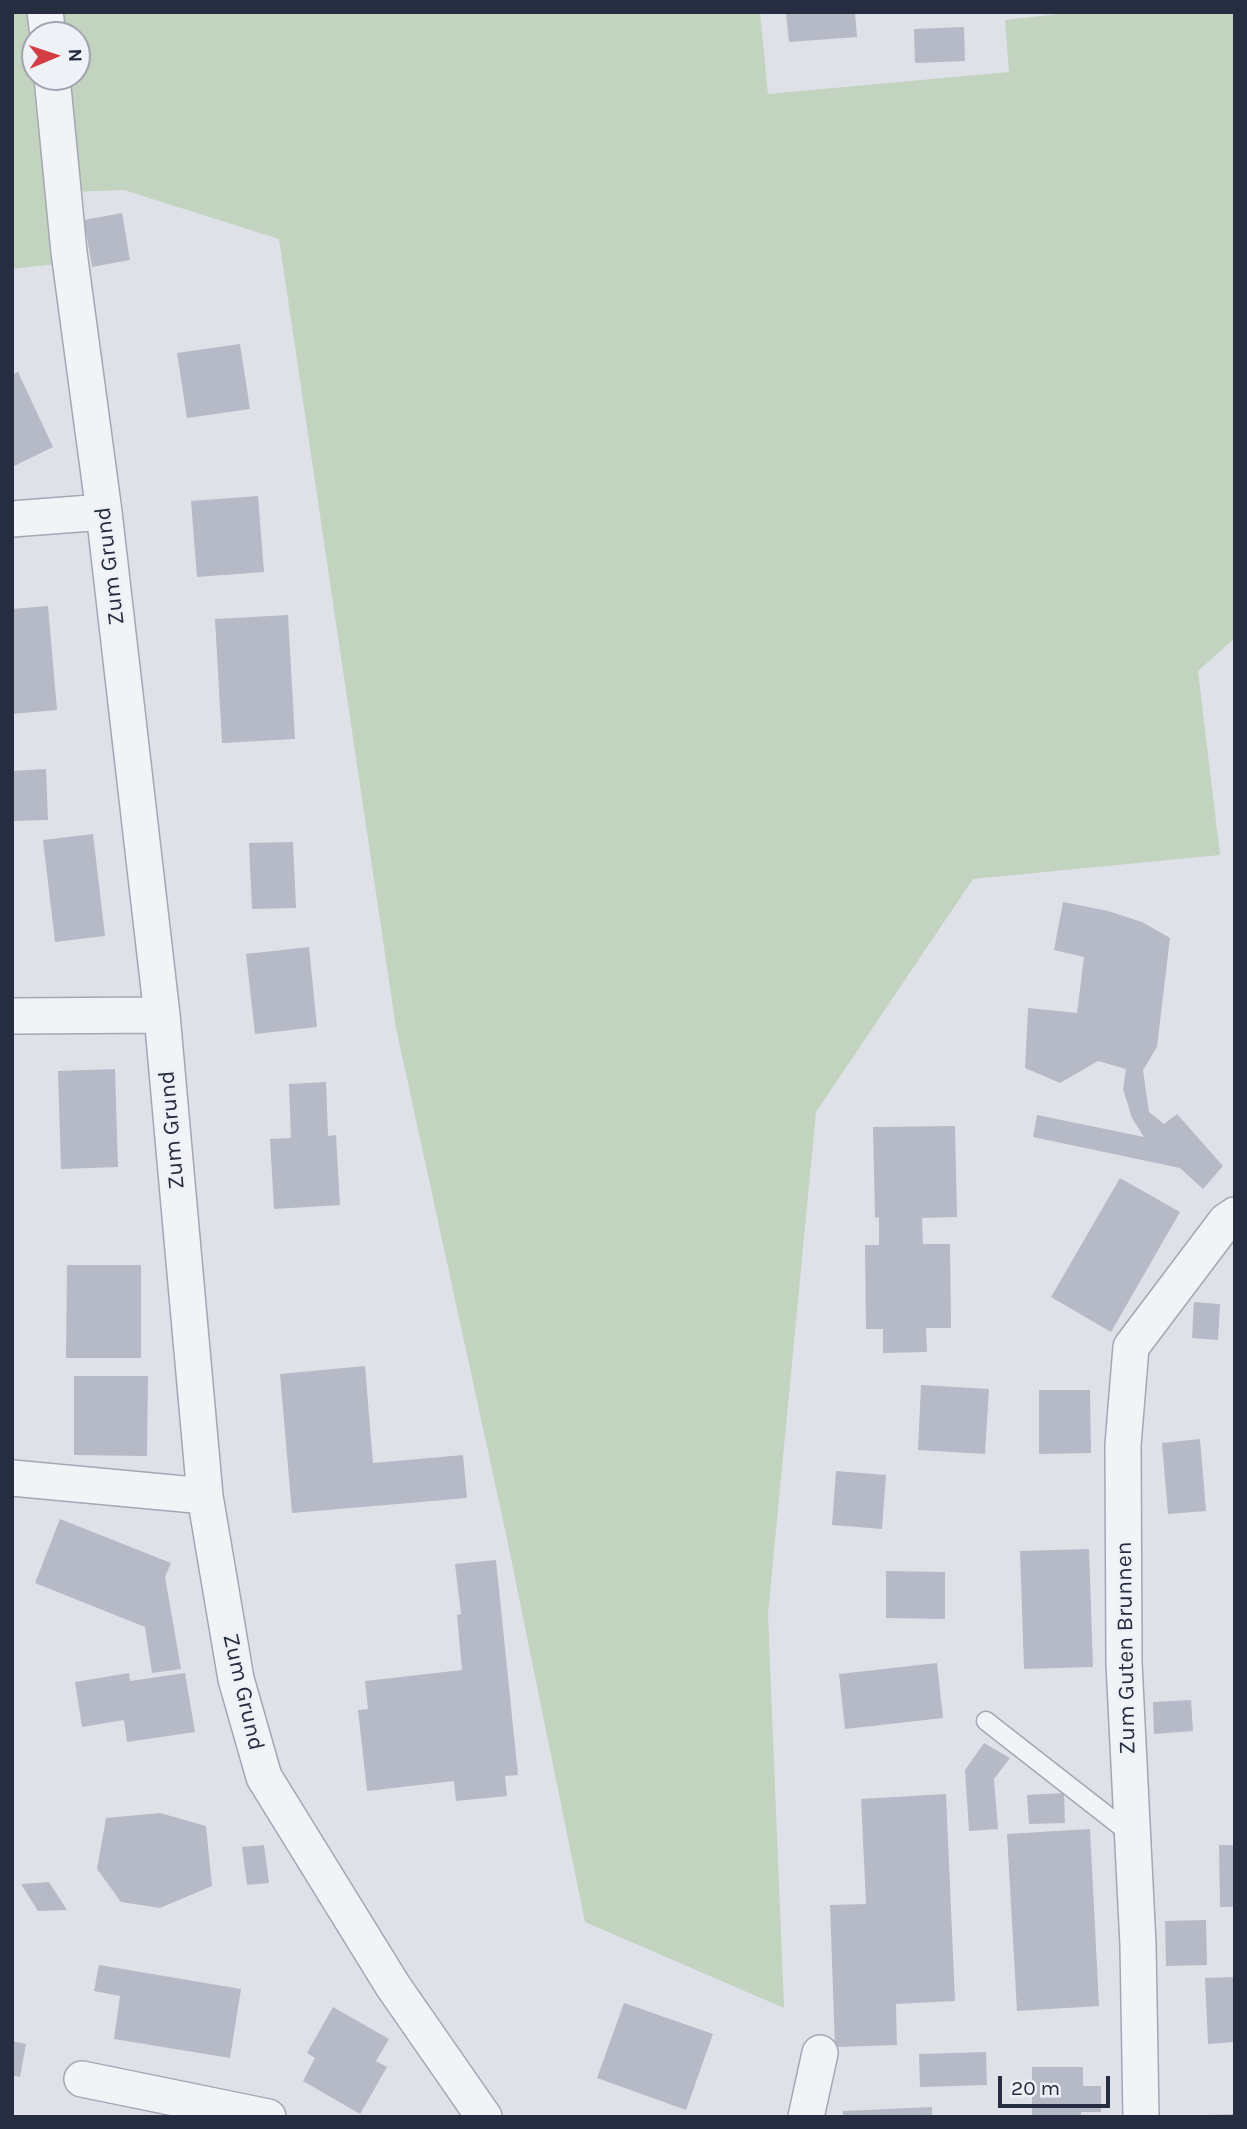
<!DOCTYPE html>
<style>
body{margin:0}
#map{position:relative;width:1247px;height:2129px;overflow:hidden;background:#dfe1e9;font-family:Karla,sans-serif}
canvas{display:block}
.frame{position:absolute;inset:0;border:14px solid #272d40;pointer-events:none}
.north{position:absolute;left:21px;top:21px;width:70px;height:70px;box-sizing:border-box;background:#eef1f6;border:2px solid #9ea3ad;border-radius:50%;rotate:88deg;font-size:19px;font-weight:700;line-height:28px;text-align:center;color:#272d40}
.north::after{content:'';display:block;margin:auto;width:24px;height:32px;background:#d33e44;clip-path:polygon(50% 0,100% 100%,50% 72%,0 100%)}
.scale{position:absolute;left:998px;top:2076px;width:112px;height:32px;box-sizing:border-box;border:4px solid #272d40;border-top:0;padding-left:9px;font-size:21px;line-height:24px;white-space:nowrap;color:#272d40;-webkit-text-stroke:5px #eef1f6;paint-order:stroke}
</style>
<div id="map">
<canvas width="1247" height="2129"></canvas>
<div class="frame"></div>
<div class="north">N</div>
<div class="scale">20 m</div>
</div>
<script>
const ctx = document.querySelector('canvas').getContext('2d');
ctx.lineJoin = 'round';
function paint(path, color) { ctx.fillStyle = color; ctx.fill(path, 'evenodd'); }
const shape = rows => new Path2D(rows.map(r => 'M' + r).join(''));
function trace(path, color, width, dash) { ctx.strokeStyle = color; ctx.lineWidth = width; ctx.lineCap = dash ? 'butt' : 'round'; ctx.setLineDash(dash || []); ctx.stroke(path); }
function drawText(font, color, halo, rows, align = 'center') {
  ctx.font = font + ' Karla,sans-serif'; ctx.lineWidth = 6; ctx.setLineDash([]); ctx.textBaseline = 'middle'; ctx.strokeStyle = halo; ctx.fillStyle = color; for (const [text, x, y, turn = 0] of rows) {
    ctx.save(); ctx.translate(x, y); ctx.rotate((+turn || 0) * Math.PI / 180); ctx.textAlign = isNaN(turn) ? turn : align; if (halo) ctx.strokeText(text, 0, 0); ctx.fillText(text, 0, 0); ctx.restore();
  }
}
paint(shape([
 [12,12,39,12,35,35,35,77,65,263,12,269],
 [52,12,760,12,768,94,1009,72,1005,20,1077,12,1235,12,1235,638,1198,671,1220,855,973,879,816,1112,768,1614,784,2008,585,1922,506,1534,396,1028,279,239,124,190,70,192,59,77,77,77,77,35,55,35]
]), '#c2d3bf');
paint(shape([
 [786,12,855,12,857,37,789,42],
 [964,27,965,61,915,63,914,29],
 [122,213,130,260,92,267,84,220],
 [240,344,250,409,187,418,177,353],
 [18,372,53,447,12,467,12,375],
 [258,496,264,572,197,577,191,501],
 [48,606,57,710,12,714,12,609],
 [288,615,295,739,222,743,215,619],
 [46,769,48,820,12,821,12,771],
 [93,834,105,936,55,942,43,840],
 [293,842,296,908,252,909,249,843],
 [1063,902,1108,911,1142,922,1170,938,1157,1047,1143,1070,1149,1112,1164,1124,1177,1114,1223,1166,1203,1189,1180,1168,1033,1137,1037,1115,1144,1137,1132,1118,1123,1089,1126,1069,1098,1061,1060,1083,1025,1068,1028,1008,1077,1013,1084,957,1054,950],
 [309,947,317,1027,255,1034,246,954],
 [115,1069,118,1167,61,1169,58,1071],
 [326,1082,328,1136,336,1135,340,1205,274,1209,270,1139,291,1138,289,1084],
 [955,1126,957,1217,922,1218,923,1244,950,1244,951,1328,926,1328,927,1352,883,1353,883,1329,866,1329,865,1245,879,1245,879,1217,875,1218,873,1127],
 [1120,1178,1180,1212,1111,1332,1051,1297],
 [67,1265,141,1265,141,1358,66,1358],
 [1194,1302,1220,1304,1218,1340,1192,1338],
 [365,1366,373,1463,463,1455,467,1498,292,1513,280,1374],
 [74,1376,148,1376,147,1456,74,1455],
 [921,1385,989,1389,985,1454,918,1450],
 [1039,1390,1090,1390,1091,1453,1039,1454],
 [1200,1439,1206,1511,1168,1514,1162,1443],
 [836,1471,886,1475,882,1529,832,1525],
 [60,1519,171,1563,165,1577,181,1669,152,1673,145,1627,35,1583],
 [1089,1549,1093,1667,1024,1669,1020,1551],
 [496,1560,518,1775,505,1776,507,1796,456,1801,454,1781,367,1791,358,1710,368,1709,365,1681,462,1670,457,1615,461,1614,455,1564],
 [886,1571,945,1572,945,1619,886,1618],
 [937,1663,943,1718,845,1729,839,1674],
 [129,1673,130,1681,185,1673,195,1732,127,1742,124,1720,82,1727,75,1682],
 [1191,1700,1193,1731,1154,1734,1153,1702],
 [984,1743,1010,1758,994,1779,998,1829,969,1831,965,1770],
 [1064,1793,1065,1823,1029,1824,1027,1795],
 [946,1794,955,2001,896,2004,897,2045,835,2047,830,1905,866,1904,861,1799],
 [160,1813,206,1826,212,1886,160,1908,121,1902,97,1869,106,1818],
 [1090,1829,1099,2006,1017,2011,1007,1834],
 [264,1845,269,1883,247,1885,242,1847],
 [1219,1845,1235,1845,1235,1907,1220,1907],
 [49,1882,67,1910,38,1911,21,1884],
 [1206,1920,1207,1965,1166,1966,1165,1921],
 [99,1965,241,1989,230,2058,114,2039,120,1996,94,1991],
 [1235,1977,1235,2042,1208,2044,1205,1978],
 [624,2003,713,2034,686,2110,597,2078],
 [333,2007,389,2039,376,2061,387,2067,360,2114,303,2081,315,2058,307,2053],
 [12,2041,26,2044,20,2077,12,2075],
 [986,2052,987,2085,920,2087,919,2054],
 [1032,2067,1083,2067,1083,2086,1101,2086,1101,2112,1081,2112,1081,2117,1032,2116],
 [932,2107,932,2117,843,2117,843,2111],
 [1235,2114,1235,2117,1207,2117,1207,2115]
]), '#b6bac6');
const service = shape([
 [986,1721,1132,1835]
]);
const minor = shape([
 [45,12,48,35],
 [52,77,69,252,104,512,162,1015,205,1496,236,1679,264,1777,393,1986,484,2117],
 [12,519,104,512],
 [12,1016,162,1015],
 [12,1478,205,1496],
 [82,2079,268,2117],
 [806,2117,820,2053],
 [1141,2117,1138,1945,1124,1663,1123,1445,1131,1347,1226,1221,1235,1215]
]);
trace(service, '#a4a7b3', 21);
trace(minor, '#a4a7b3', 38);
trace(service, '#f2f3f7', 18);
trace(minor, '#f2f3f7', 35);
drawText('23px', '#272d40', '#eef1f6', [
 ["Zum Grund",110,566,-97],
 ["Zum Grund",172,1130,-95],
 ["Zum Guten Brunnen",1126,1648,-91],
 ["Zum Grund",243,1692,77]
]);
</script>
